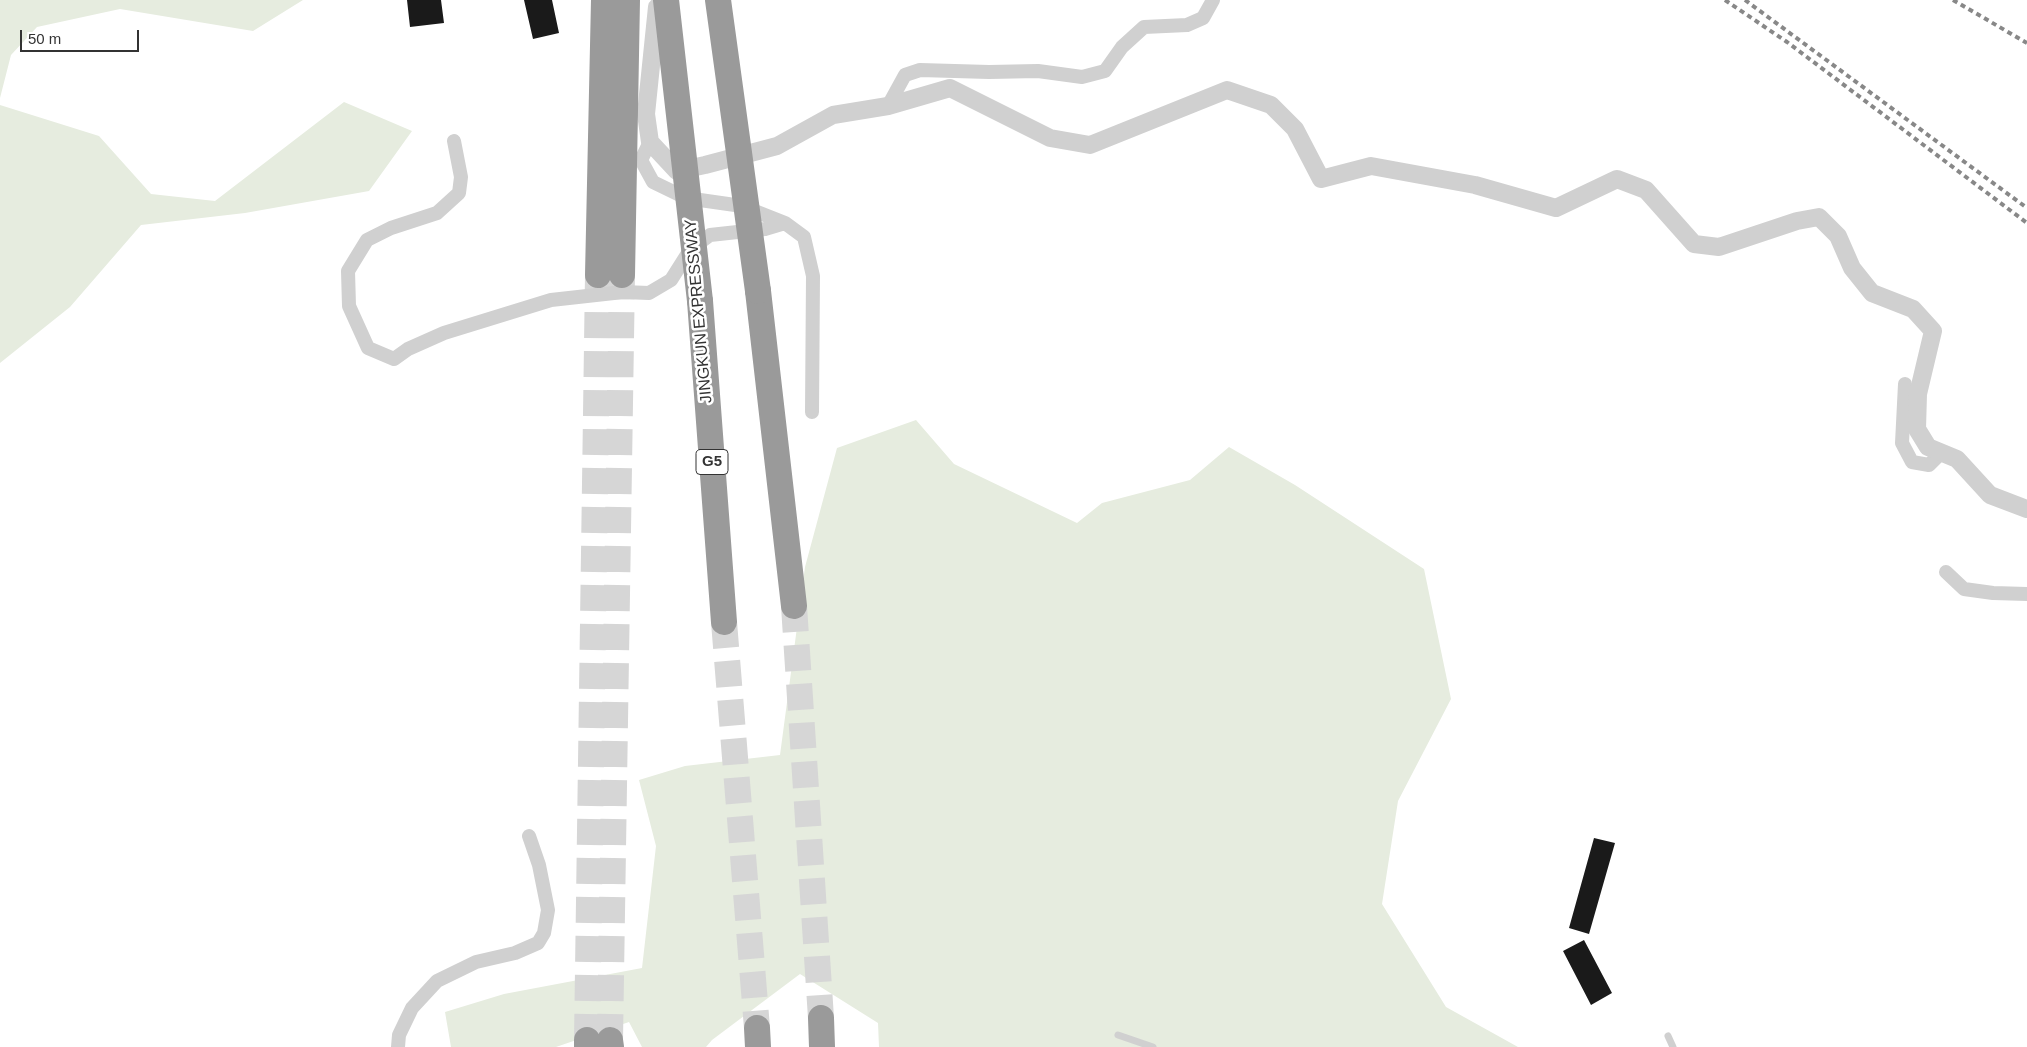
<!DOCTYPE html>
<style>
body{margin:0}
#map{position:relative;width:2027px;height:1047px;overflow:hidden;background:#fff;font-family:Helvetica,sans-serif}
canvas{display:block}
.scale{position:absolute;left:20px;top:30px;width:119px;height:22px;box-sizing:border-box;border:2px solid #333;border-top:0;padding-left:6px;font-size:15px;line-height:18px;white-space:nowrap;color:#333;-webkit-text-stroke:4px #fff;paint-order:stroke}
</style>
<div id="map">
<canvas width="2027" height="1047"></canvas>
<div class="scale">50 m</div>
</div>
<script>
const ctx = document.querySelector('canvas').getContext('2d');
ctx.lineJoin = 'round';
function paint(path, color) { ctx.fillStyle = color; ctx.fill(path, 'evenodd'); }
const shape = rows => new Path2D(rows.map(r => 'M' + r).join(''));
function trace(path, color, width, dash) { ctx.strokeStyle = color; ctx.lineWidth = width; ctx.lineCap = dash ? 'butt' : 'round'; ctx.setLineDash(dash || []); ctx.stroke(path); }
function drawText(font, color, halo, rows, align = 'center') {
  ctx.font = font + ' Helvetica,sans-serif'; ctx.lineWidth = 5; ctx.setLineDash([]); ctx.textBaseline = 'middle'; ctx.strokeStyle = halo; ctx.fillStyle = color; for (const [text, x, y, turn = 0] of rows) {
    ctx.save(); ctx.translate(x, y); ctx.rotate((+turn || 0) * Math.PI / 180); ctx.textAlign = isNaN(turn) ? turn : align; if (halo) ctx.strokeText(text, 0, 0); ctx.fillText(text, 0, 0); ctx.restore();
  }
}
paint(shape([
 [0,0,303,0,253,31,120,9,37,27,11,55,0,98],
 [344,102,412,131,369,191,245,213,141,225,70,307,0,363,0,105,99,136,151,194,215,201],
 [916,420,954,464,1077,523,1102,503,1190,480,1229,447,1295,485,1424,569,1451,699,1398,801,1382,904,1446,1007,1518,1047,879,1047,878,1023,800,974,712,1040,706,1047,642,1047,629,1022,556,1047,451,1047,445,1012,504,994,642,968,656,846,639,780,685,766,780,755,805,567,837,448]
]), '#e6ecdf');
paint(shape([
 [407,0,441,0,444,23,410,27],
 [524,0,552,0,559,33,533,39],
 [1594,838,1615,843,1589,934,1569,928],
 [1584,940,1612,993,1591,1005,1563,951]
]), '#1a1a1a');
trace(shape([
 [794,606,821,1018],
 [724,622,757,1028],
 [587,1040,598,275],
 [610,1040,622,275]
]), '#d6d6d6', 26, [26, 13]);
trace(shape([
 [1118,1035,1153,1047],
 [1668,1036,1673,1047]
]), '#d0d0d0', 7);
trace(shape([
 [888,106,905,75,920,70,989,72,1038,71,1082,77,1105,71,1122,47,1144,27,1187,25,1203,18,1213,0],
 [454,141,461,177,459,193,437,213,391,228,367,240,348,271,349,306,368,348,394,359,408,349,444,333,551,300,623,292,649,293,671,280,690,250,710,235,765,229,785,223],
 [650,142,641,160,653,182,686,198,742,206,785,223,804,237,813,276,812,412],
 [1905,384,1902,443,1912,462,1929,465,1941,453],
 [1946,572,1964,589,1993,593,2027,594],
 [398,1047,399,1035,412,1008,437,981,476,962,515,953,538,943,544,933,548,910,539,865,529,836]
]), '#d0d0d0', 14);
trace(shape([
 [657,7,646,114,650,142,677,171,705,165,777,146,833,115,888,106,950,88,1050,138,1090,145,1227,90,1271,105,1295,129,1321,179,1371,166,1475,185,1556,208,1617,179,1646,190,1694,244,1719,247,1797,221,1819,217,1838,236,1852,268,1872,293,1913,309,1933,331,1918,394,1917,429,1928,447,1957,459,1990,495,2027,509]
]), '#d0d0d0', 18);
trace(shape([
 [598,275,604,0],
 [622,275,627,0],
 [758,291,794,606],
 [700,301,724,622],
 [821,1018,822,1047],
 [757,1028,758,1047],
 [587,1040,587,1047],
 [610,1040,611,1047]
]), '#9a9a9a', 26);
trace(shape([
 [1725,0,1787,42,2027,223],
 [1745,0,2027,208],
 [1953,0,2027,43]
]), '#888', 4, [5, 4]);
trace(shape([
 [666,0,700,301],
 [718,0,758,291]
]), '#9a9a9a', 26);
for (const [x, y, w] of [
 [712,462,32]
]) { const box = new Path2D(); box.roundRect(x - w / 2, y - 12.5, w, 25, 4); ctx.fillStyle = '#fff'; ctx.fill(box); trace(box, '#333', 1); }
drawText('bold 15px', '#333', null, [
 ["G5",712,462]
]);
drawText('16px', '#333', '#fff', [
 ["JINGKUN EXPRESSWAY",699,311,-95]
]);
</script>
